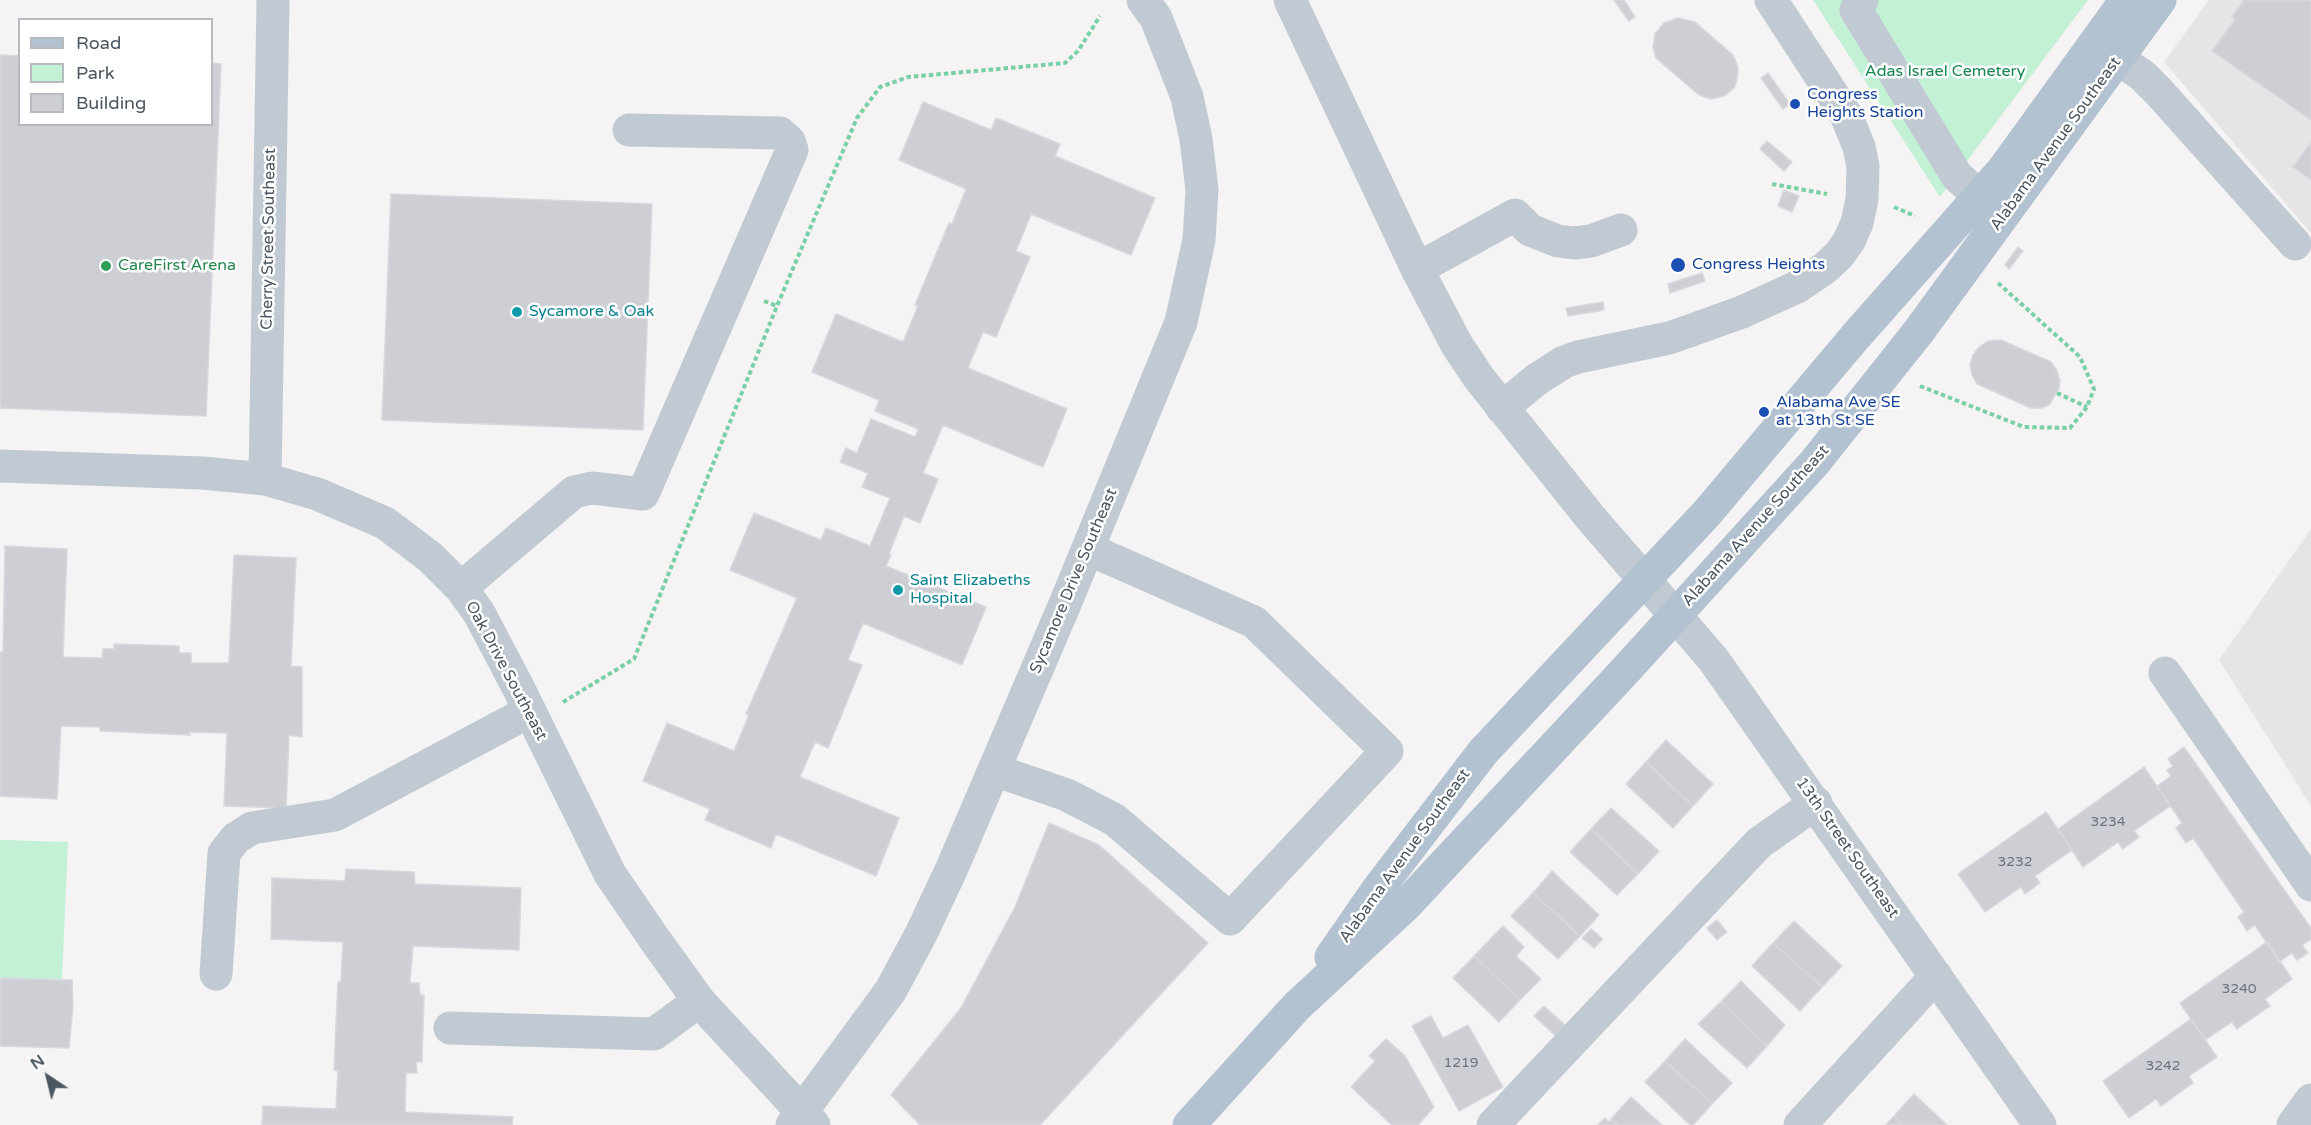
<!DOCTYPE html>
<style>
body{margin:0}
#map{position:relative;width:2311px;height:1125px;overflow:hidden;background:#f5f3f3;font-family:"Varela Round",sans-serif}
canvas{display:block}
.legend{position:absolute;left:18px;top:18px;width:195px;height:108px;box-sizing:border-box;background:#fff;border:2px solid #b7bbc0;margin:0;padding:8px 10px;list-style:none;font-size:18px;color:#4a5661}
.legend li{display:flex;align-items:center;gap:12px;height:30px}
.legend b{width:30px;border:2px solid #b7bbc0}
.north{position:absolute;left:18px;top:1047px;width:60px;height:60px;-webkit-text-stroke:4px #fff;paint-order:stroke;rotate:325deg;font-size:16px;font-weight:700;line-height:24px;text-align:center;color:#4a5661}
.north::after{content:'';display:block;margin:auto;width:21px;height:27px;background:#4a5661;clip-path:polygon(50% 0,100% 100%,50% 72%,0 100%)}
</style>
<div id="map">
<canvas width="2311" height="1125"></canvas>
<ul class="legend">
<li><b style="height:8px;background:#b3c2d1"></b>Road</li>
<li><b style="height:16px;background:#c3f1d5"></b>Park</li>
<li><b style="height:16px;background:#cdcfd5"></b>Building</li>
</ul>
<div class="north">N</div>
</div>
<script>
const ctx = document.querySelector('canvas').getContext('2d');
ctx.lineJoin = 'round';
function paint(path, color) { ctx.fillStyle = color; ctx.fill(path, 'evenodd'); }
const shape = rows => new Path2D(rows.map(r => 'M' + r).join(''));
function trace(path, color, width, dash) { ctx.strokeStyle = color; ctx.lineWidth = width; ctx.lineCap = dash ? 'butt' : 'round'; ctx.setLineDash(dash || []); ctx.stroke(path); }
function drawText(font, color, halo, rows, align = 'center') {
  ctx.font = font + ' "Varela Round",sans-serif'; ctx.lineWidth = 5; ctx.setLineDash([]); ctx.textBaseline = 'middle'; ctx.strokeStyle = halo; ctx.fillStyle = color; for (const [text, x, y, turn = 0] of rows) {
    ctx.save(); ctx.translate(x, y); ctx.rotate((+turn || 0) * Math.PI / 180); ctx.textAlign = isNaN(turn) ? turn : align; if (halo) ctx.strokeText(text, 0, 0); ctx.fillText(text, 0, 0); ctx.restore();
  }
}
paint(shape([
 [2209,0,2311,0,2311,233,2164,62],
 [2311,529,2311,806,2219,660]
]), '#e6e4e5');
paint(shape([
 [1813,0,2088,0,1940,197],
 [0,840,68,842,62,979,0,978]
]), '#c3f1d5');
const building = shape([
 [1614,0,1624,0,1635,17,1629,21,1614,0],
 [2244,0,2311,0,2311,120,2212,51,2235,19,2232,17,2244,0],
 [1678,18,1695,22,1733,55,1738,67,1737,80,1734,88,1724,96,1711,99,1699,95,1656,58,1653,47,1655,34,1664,23,1678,18],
 [0,55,20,56,20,124,212,124,212,63,221,64,206,416,0,408,0,55],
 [1768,73,1790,104,1783,109,1761,78,1768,73],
 [923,102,991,130,996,118,1060,144,1055,156,1155,198,1131,255,1031,214,1016,251,1030,257,996,337,983,332,968,368,1067,409,1043,467,943,425,923,473,938,479,920,523,904,516,889,554,891,555,886,566,986,607,962,665,863,623,848,660,862,665,828,748,815,742,800,777,899,818,876,876,776,834,771,848,762,844,705,820,710,809,643,781,667,723,734,751,749,715,746,714,797,598,730,570,754,513,821,540,826,528,870,546,890,498,862,487,868,473,840,462,846,448,857,453,871,419,915,437,918,429,875,411,879,400,812,372,836,314,903,342,918,306,915,305,949,223,952,224,966,189,899,160,923,102],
 [1767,141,1792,162,1784,171,1760,149,1767,141],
 [2311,142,2311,180,2293,167,2311,142],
 [1784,190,1799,196,1792,212,1778,206,1784,190],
 [391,194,652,204,643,430,382,420,391,194],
 [2018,247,2023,251,2009,269,2005,265,2018,247],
 [1702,273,1705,281,1670,293,1668,284,1702,273],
 [1603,302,1604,310,1568,316,1566,308,1603,302],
 [2001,340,2051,362,2057,371,2060,381,2059,388,2050,404,2042,408,2031,408,1977,384,1972,375,1970,365,1973,355,1979,347,1988,341,2001,340],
 [5,546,67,549,63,657,102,658,103,649,114,649,114,644,179,646,179,653,191,653,191,663,229,663,234,555,296,558,291,666,302,667,302,737,289,735,286,808,224,806,227,733,189,732,190,735,100,731,100,727,61,726,57,799,0,796,0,652,3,652,5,546],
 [1666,740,1713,784,1693,806,1646,762,1666,740],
 [2184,747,2311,928,2311,939,2302,945,2308,953,2297,960,2292,953,2279,962,2255,925,2247,931,2238,917,2244,912,2193,838,2186,843,2176,828,2182,823,2157,786,2171,776,2167,770,2173,766,2168,759,2184,747],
 [1646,762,1693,806,1673,828,1626,784,1646,762],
 [2144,767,2170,806,2134,831,2139,837,2123,849,2118,842,2083,867,2058,829,2144,767],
 [1611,808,1659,851,1638,874,1591,829,1611,808],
 [2046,812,2072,850,2035,876,2040,883,2025,894,2021,887,1985,912,1958,874,2046,812],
 [1049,823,1099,845,1208,943,1040,1125,920,1125,891,1095,961,1008,1015,907,1049,823],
 [1591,829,1638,874,1617,895,1570,852,1591,829],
 [346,869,414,872,415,884,521,888,519,950,413,946,410,983,419,983,420,995,424,995,422,1062,416,1062,417,1073,406,1073,405,1112,513,1117,512,1125,262,1125,263,1106,336,1109,338,1071,334,1070,338,982,341,981,343,942,271,939,272,878,345,881,346,869],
 [1552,871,1599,915,1580,936,1533,893,1552,871],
 [1533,893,1580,936,1558,959,1511,916,1533,893],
 [1717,920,1727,932,1717,940,1707,928,1717,920],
 [1794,921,1842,966,1822,987,1773,943,1794,921],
 [1503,926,1524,947,1516,956,1541,979,1520,1000,1474,956,1503,926],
 [1591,929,1603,939,1594,948,1582,938,1591,929],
 [2267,942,2292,979,2265,999,2270,1006,2237,1029,2232,1022,2205,1040,2180,1003,2267,942],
 [1773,943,1822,987,1800,1011,1752,966,1773,943],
 [1474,956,1520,1000,1499,1022,1453,978,1474,956],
 [0,978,72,980,73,1006,69,1048,0,1046,0,978],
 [1741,981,1785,1025,1767,1046,1721,1002,1741,981],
 [1721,1002,1767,1046,1747,1068,1698,1024,1721,1002],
 [1544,1006,1567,1027,1557,1037,1534,1016,1544,1006],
 [1431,1016,1443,1038,1468,1025,1503,1087,1459,1111,1412,1026,1431,1016],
 [2191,1019,2217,1057,2189,1076,2193,1083,2161,1106,2156,1099,2129,1118,2103,1081,2191,1019],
 [1386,1039,1405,1056,1434,1107,1418,1125,1392,1125,1351,1087,1375,1061,1369,1056,1386,1039],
 [1685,1039,1732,1083,1712,1104,1665,1061,1685,1039],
 [1665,1061,1712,1104,1693,1125,1690,1125,1645,1082,1665,1061],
 [1914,1094,1947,1125,1903,1125,1894,1116,1914,1094],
 [1631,1097,1662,1125,1618,1125,1611,1119,1631,1097],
 [1894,1116,1903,1125,1886,1125,1894,1116],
 [1605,1118,1609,1122,1611,1119,1618,1125,1598,1125,1605,1118]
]);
paint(building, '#cdcfd5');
trace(building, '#d7d9de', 1.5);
trace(shape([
 [1772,184,1827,194],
 [1894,207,1915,216],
 [764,301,777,306,857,118,880,87,908,77,1065,63,1078,51,1100,16],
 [1920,386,2024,427,2070,428,2087,407,2094,389,2080,357,1996,281],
 [2057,393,2087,407],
 [563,702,634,659,777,306]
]), '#7ad0a6', 4, [4.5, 3]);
trace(shape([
 [1290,0,1417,269,1457,345,1479,378,1590,517,1713,659,2040,1125],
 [1862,0,1856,10,1957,176,1980,197],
 [2118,59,2142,75,2159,92,2295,244],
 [1417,269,1515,215,1530,230,1558,241,1574,243,1591,241,1621,230],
 [1502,408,1536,380,1564,362,1578,357,1669,338,1692,330,1742,312,1797,287,1825,268,1839,255,1849,241,1857,223,1862,199,1863,166,1859,147,1846,115,1771,0],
 [0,466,202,473,265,479,317,494,385,523,430,557,461,588,479,613,519,689,610,874,653,937,699,1001,814,1125],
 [265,479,273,0],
 [461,588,574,492,592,488,643,494,792,150,789,141,780,133,629,130],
 [2165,673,2311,885],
 [994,770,1067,795,1115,820,1230,919,1387,751,1254,622,1088,549],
 [216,974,224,853,236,838,252,828,335,815,530,711],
 [450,1028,654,1034,699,1001],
 [792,1125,891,990,922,932,952,868,1065,604,1181,322,1199,240,1202,190,1196,139,1187,97,1156,18,1143,0],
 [1493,1125,1759,843,1816,803],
 [1800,1125,1936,976],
 [2293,1125,2311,1100]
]), '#c1cad2', 33);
trace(shape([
 [1331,957,1378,889,1483,752,1707,513,1855,337,2003,170,2126,0],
 [1189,1125,1297,1006,1405,906,1623,673,1815,462,1919,331,2160,0]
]), '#b3c2d1', 33);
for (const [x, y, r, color] of [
 [1795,104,6,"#1a4fb4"],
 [1678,265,8,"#1a4fb4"],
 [106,266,6,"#2e9e5b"],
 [517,312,6,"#0f9aa8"],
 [1764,412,6,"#1a4fb4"],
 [898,590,6,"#0f9aa8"]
]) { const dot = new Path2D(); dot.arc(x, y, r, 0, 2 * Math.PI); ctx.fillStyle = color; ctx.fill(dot); trace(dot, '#fff', 2); }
drawText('14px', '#6b747e', null, [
 ["3234",2108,822],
 ["3232",2015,862],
 ["3240",2239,989],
 ["1219",1461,1063],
 ["3242",2163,1066]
]);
drawText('16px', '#17864f', '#fff', [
 ["Adas Israel Cemetery",1945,72]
]);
drawText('16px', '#164399', '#fff', [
 ["Congress",1807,95],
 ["Heights Station",1807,113],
 ["Congress Heights",1692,265],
 ["Alabama Ave SE",1776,403],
 ["at 13th St SE",1776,421]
], 'left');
drawText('16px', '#4a5661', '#fff', [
 ["Alabama Avenue Southeast",2056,144,-54],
 ["Cherry Street Southeast",269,239,-89],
 ["Alabama Avenue Southeast",1756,526,-48],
 ["Sycamore Drive Southeast",1074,581,-67],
 ["Oak Drive Southeast",506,671,62],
 ["13th Street Southeast",1847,848,55],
 ["Alabama Avenue Southeast",1405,856,-54]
]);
drawText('16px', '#27864d', '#fff', [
 ["CareFirst Arena",118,266]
], 'left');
drawText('16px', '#0d838f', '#fff', [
 ["Sycamore & Oak",529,312],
 ["Saint Elizabeths",910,581],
 ["Hospital",910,599]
], 'left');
</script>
